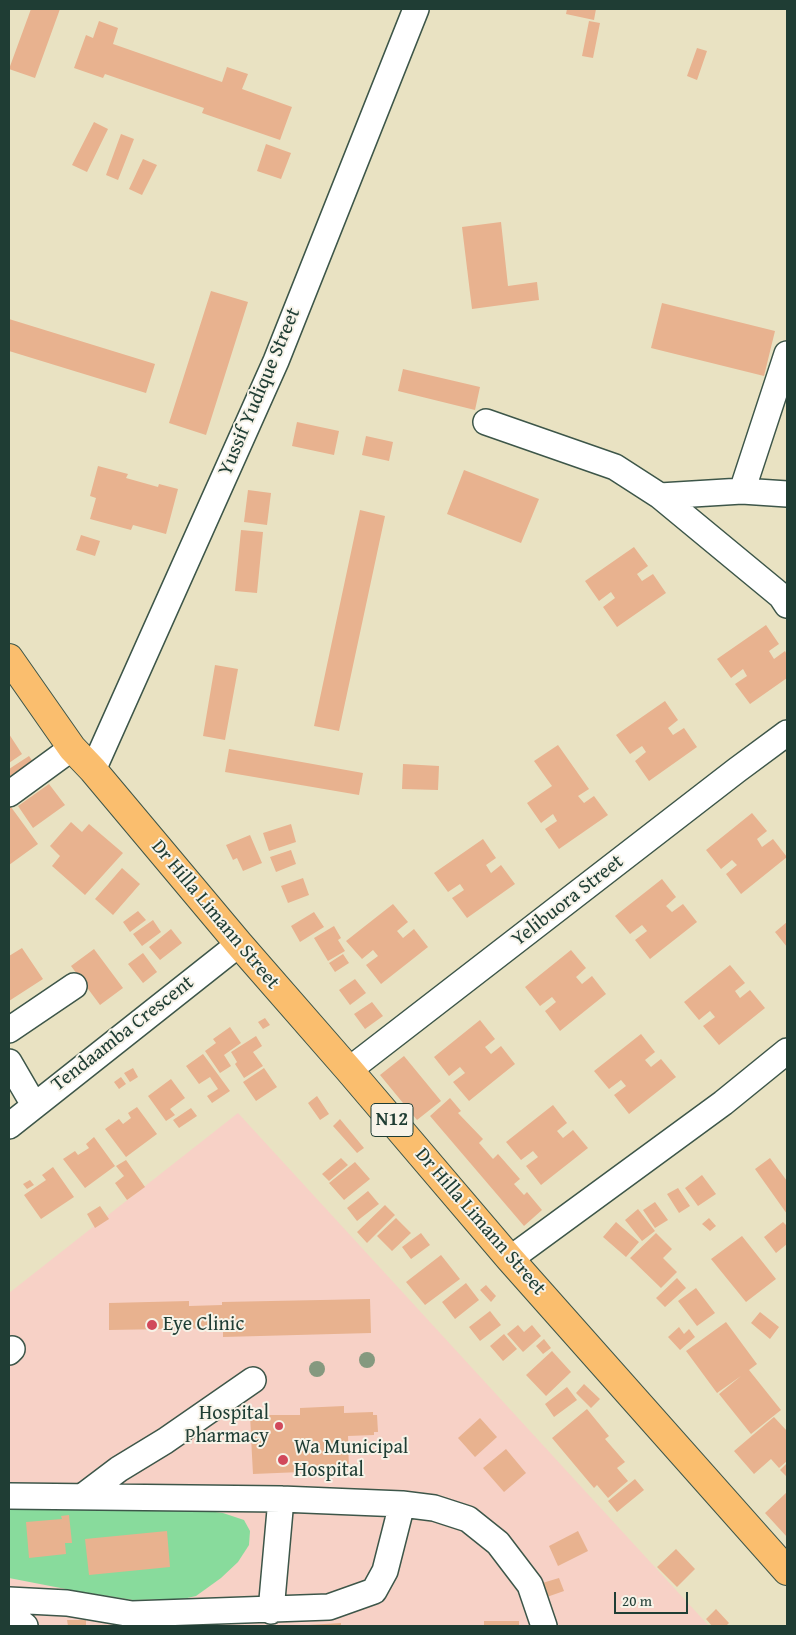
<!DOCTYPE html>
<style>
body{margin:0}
#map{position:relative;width:796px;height:1635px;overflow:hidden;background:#e9e2c2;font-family:"Gentium Book Plus",serif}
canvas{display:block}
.frame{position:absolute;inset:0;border:10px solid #1f3d34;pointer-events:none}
.scale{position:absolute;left:614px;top:1592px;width:74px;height:22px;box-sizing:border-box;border:2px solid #1f3d34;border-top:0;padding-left:6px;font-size:15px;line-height:18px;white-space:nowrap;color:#1f3d34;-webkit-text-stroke:4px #f7f3e8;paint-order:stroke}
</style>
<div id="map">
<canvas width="796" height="1635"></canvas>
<div class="frame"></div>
<div class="scale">20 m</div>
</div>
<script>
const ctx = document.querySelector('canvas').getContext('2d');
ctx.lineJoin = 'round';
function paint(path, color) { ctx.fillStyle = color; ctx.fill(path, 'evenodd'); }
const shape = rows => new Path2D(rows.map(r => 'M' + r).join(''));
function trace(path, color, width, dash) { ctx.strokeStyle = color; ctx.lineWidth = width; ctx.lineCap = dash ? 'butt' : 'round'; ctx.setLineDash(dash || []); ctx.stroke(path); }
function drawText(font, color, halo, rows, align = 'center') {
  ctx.font = font + ' "Gentium Book Plus",serif'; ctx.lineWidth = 4; ctx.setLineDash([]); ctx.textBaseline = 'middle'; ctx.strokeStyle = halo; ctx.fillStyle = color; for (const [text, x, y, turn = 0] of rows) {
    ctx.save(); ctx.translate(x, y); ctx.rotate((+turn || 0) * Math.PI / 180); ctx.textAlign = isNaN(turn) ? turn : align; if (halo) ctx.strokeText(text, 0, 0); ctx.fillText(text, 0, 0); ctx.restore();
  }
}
paint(shape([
 [238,1113,709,1626,9,1626,9,1293]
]), '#f7d1c6');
paint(shape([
 [9,1506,192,1509,223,1513,244,1520,250,1531,249,1545,238,1562,221,1578,196,1596,183,1599,133,1600,76,1591,9,1578]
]), '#88db9c');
paint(shape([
 [31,9,60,9,35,78,9,69],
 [567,9,596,9,594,20,566,14],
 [99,21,118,28,113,44,222,82,227,67,248,74,242,89,292,107,280,140,202,113,204,108,105,74,103,78,74,68,86,35,93,38],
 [589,21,600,23,593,58,582,56],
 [697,48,707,51,697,80,687,76],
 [94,122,108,129,87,172,72,165],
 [121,134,134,139,118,180,106,175],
 [266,144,291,153,281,179,257,171],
 [143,159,157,165,142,195,129,189],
 [501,222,508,286,537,282,539,300,472,309,462,227],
 [211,291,248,302,206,435,169,423],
 [662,303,775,331,764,376,651,348],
 [9,319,155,364,146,393,9,351],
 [403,369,480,387,475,410,398,391],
 [297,422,339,431,334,455,292,446],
 [366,436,393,442,389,461,362,455],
 [98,466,128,474,126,478,158,487,159,484,178,489,166,534,133,525,131,530,90,519,96,498,90,496],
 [464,470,539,499,521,543,447,514],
 [248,490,271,493,267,525,244,522],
 [360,510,385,516,339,731,314,726],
 [241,530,263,532,257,593,235,591],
 [81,535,100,541,95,556,76,550],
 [634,547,648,566,637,574,642,581,653,574,666,593,617,627,603,607,615,598,611,592,599,601,585,581],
 [766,625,779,644,769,651,774,659,785,651,787,655,787,678,750,704,735,684,747,676,743,669,731,678,717,659],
 [215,665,238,669,225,740,203,736],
 [665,701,678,720,668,728,673,735,684,728,697,747,649,781,635,761,646,752,642,746,630,754,616,735],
 [9,734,22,754,9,763],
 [558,745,589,789,578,796,584,803,594,796,608,815,559,849,545,829,557,821,553,814,541,823,527,803,552,786,534,761],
 [229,749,363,773,359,795,225,772],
 [29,756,39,771,9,791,9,769],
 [403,764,439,766,438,790,402,789],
 [49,784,65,805,33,828,18,806],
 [11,807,38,844,9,865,9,808],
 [752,813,767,831,757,839,762,847,773,839,787,857,741,894,726,874,737,865,732,860,721,869,706,850],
 [71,822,82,832,89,824,123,853,85,895,52,866,60,856,50,846],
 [291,824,296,842,269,851,263,833],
 [250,835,262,863,243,871,237,858,233,860,226,845],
 [483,839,496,858,486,865,491,873,501,865,515,884,467,918,452,898,464,890,460,884,448,892,434,873],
 [291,850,296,864,276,872,270,857],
 [122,868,140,884,113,915,95,899],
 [303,878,309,895,288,903,281,886],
 [662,879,676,897,666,906,672,912,683,904,697,922,650,959,635,940,647,931,642,925,630,934,615,916],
 [393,904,408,922,397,931,403,938,414,929,428,947,381,984,366,965,378,956,373,950,362,959,346,941],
 [138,911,146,920,130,932,123,922],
 [314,912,324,927,300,942,291,926],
 [153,920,161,932,142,946,133,934],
 [787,922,787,947,775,932],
 [334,926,341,938,338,940,345,951,328,961,314,938],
 [171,929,182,943,160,960,149,947],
 [22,948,43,979,9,1001,9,956],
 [94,949,123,988,100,1005,71,966],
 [571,950,586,968,576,977,582,984,592,976,606,994,560,1031,545,1011,556,1002,552,997,540,1006,525,987],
 [143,953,157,972,143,983,128,964],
 [343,954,349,963,335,972,329,963],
 [730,965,745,983,735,991,740,998,750,990,765,1008,719,1045,703,1026,715,1017,710,1011,699,1020,684,1002],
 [355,979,366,993,350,1005,339,990],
 [372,1002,383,1016,365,1029,354,1014],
 [265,1018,270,1025,263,1029,258,1022],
 [480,1020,495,1039,485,1047,491,1054,501,1046,515,1064,469,1101,453,1082,465,1073,460,1067,449,1076,434,1057],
 [230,1027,241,1043,224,1055,231,1066,220,1073,205,1051,216,1043,213,1039],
 [641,1034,655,1052,645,1060,651,1067,661,1059,676,1077,629,1114,614,1095,626,1086,621,1080,609,1089,594,1071],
 [256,1036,262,1046,253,1052,263,1066,244,1078,235,1064,237,1062,231,1052],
 [203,1054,230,1091,212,1103,207,1096,218,1089,210,1077,199,1084,186,1066],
 [404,1056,441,1101,417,1120,380,1075],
 [133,1068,138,1077,130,1082,124,1073],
 [264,1068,277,1087,256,1101,243,1082],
 [121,1077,126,1084,119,1089,114,1082],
 [171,1079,185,1098,170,1109,175,1115,166,1121,148,1096],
 [317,1096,329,1114,320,1120,308,1103],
 [450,1098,461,1111,458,1113,483,1139,479,1143,493,1159,498,1154,520,1179,514,1184,524,1195,527,1192,542,1210,524,1226,430,1116],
 [553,1105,567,1123,557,1131,563,1138,573,1130,588,1148,541,1185,526,1166,538,1157,533,1151,521,1160,506,1142],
 [137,1107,157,1134,126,1157,105,1129,119,1119,123,1124,131,1118,128,1113],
 [191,1108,197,1116,179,1128,173,1120],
 [340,1119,364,1148,357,1153,333,1126],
 [94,1137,115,1166,85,1188,63,1159,75,1151,78,1155,89,1148,86,1144],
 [341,1158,348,1165,329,1181,322,1174],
 [770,1158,787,1181,787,1214,755,1169],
 [126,1160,145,1187,127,1200,115,1183,124,1176,116,1166],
 [355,1162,370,1179,344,1200,329,1183],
 [53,1167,74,1197,41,1219,24,1195,46,1180,42,1175],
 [702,1175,716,1194,698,1206,685,1188],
 [30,1180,34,1185,27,1189,23,1184],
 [678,1188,690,1206,679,1213,667,1194],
 [368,1191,379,1204,357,1221,347,1208],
 [655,1202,668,1220,655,1228,643,1210],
 [385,1205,395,1215,367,1243,357,1232],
 [100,1206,109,1219,95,1228,87,1214],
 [638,1209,655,1231,642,1241,625,1220],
 [396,1218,411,1233,392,1251,377,1236],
 [709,1218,716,1226,710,1231,702,1224],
 [616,1222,639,1242,626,1257,603,1237],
 [783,1222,787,1226,787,1244,776,1253,764,1237],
 [421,1233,430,1245,411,1259,402,1247],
 [656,1233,672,1249,663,1258,677,1272,661,1288,630,1258],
 [742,1236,776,1279,746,1302,711,1259],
 [441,1255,460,1279,425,1305,406,1282],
 [677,1278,686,1288,665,1307,656,1298],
 [466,1283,479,1300,455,1319,442,1302],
 [486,1285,496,1296,491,1302,480,1290],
 [696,1288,715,1313,697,1326,678,1301],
 [370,1299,371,1333,223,1337,223,1328,109,1330,109,1303,189,1301,189,1306,222,1305,222,1302],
 [490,1311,501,1325,480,1341,469,1327],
 [760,1312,779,1327,770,1339,751,1323],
 [726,1322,757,1364,749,1370,781,1410,751,1434,719,1394,741,1376,717,1393,686,1351],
 [518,1325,524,1332,532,1325,541,1336,523,1352,507,1334],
 [679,1327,684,1334,689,1329,695,1337,680,1350,668,1337],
 [504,1334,517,1349,503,1361,490,1346],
 [544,1339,551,1348,543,1354,536,1346],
 [552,1351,571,1372,546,1396,526,1375],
 [584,1384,600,1399,591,1408,576,1393],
 [567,1387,577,1400,554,1417,545,1404],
 [344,1406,344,1413,373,1412,373,1415,377,1415,378,1432,374,1432,374,1435,348,1436,349,1470,253,1474,251,1437,263,1437,263,1433,251,1434,250,1415,300,1415,300,1408],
 [587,1409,609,1436,605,1439,625,1462,617,1468,628,1481,608,1498,597,1485,594,1488,552,1438],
 [774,1417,787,1431,787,1461,779,1468,771,1459,754,1474,734,1451],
 [480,1418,497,1437,475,1457,458,1438],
 [506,1449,526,1473,504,1492,483,1468],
 [787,1463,787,1477,780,1470],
 [635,1479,644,1490,617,1512,608,1501],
 [787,1492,787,1537,765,1513],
 [69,1515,72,1543,65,1543,66,1554,29,1558,26,1522,62,1519,61,1516],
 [167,1531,170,1567,89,1575,85,1539],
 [578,1531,588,1551,558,1566,549,1546],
 [676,1549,695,1569,677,1587,657,1567],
 [559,1578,564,1591,544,1598,539,1584],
 [716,1609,729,1623,726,1626,712,1626,706,1619],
 [67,1620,86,1620,86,1626,68,1626],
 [484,1621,519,1621,519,1626,484,1626],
 [341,1623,341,1626,308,1626,308,1625]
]), '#e8b28f');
const minor = shape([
 [486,422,615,467,660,496,781,596,787,605],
 [742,491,787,354],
 [660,496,742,491,787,494],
 [93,770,276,361,416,9],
 [9,794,72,748],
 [9,1030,74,986],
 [9,1062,34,1105],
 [349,1070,737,770,787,733],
 [9,1126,239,944],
 [510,1259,723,1103,787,1051],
 [9,1352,12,1349],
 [9,1496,281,1499,402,1504,434,1508,468,1519,498,1543,530,1585,544,1626],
 [82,1497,119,1469,165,1441,253,1380],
 [9,1600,67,1603,132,1614,329,1607,374,1591,385,1571,402,1504],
 [271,1611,281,1499],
 [9,1613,25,1626]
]);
const highway = shape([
 [9,658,72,748,93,770,239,944,349,1070,510,1259,787,1571]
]);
trace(minor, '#3d5649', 28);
trace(highway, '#3d5649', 30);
trace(minor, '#fff', 25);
trace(highway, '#fabe6e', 28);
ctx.fillStyle = '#85997f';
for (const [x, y] of [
 [367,1360],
 [317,1369]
]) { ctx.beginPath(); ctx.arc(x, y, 8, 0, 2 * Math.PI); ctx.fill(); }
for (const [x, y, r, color] of [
 [152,1325,6,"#d1495b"],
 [279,1426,5,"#d1495b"],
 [283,1460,6,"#d1495b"]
]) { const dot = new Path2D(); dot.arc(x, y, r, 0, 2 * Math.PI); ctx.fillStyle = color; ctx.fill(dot); trace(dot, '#f7f3e8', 2); }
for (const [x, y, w] of [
 [392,1120,42]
]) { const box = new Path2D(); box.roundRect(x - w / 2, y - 16.5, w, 33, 4); ctx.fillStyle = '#f7f3e8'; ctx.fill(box); trace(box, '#1f3d34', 1); }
drawText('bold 19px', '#1f3d34', null, [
 ["N12",392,1120]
]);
drawText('20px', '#1f3d34', '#f7f3e8', [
 ["Yussif Yudique Street",260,392,-67],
 ["Yelibuora Street",568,901,-38],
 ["Dr Hilla Limann Street",215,915,50],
 ["Tendaamba Crescent",123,1034,-38],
 ["Dr Hilla Limann Street",480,1222,49]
]);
drawText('20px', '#1f3d34', '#f7f3e8', [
 ["Eye Clinic",163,1325],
 ["Hospital",269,1414,"right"],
 ["Pharmacy",269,1437,"right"],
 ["Wa Municipal",294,1448],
 ["Hospital",294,1471]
], 'left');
</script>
